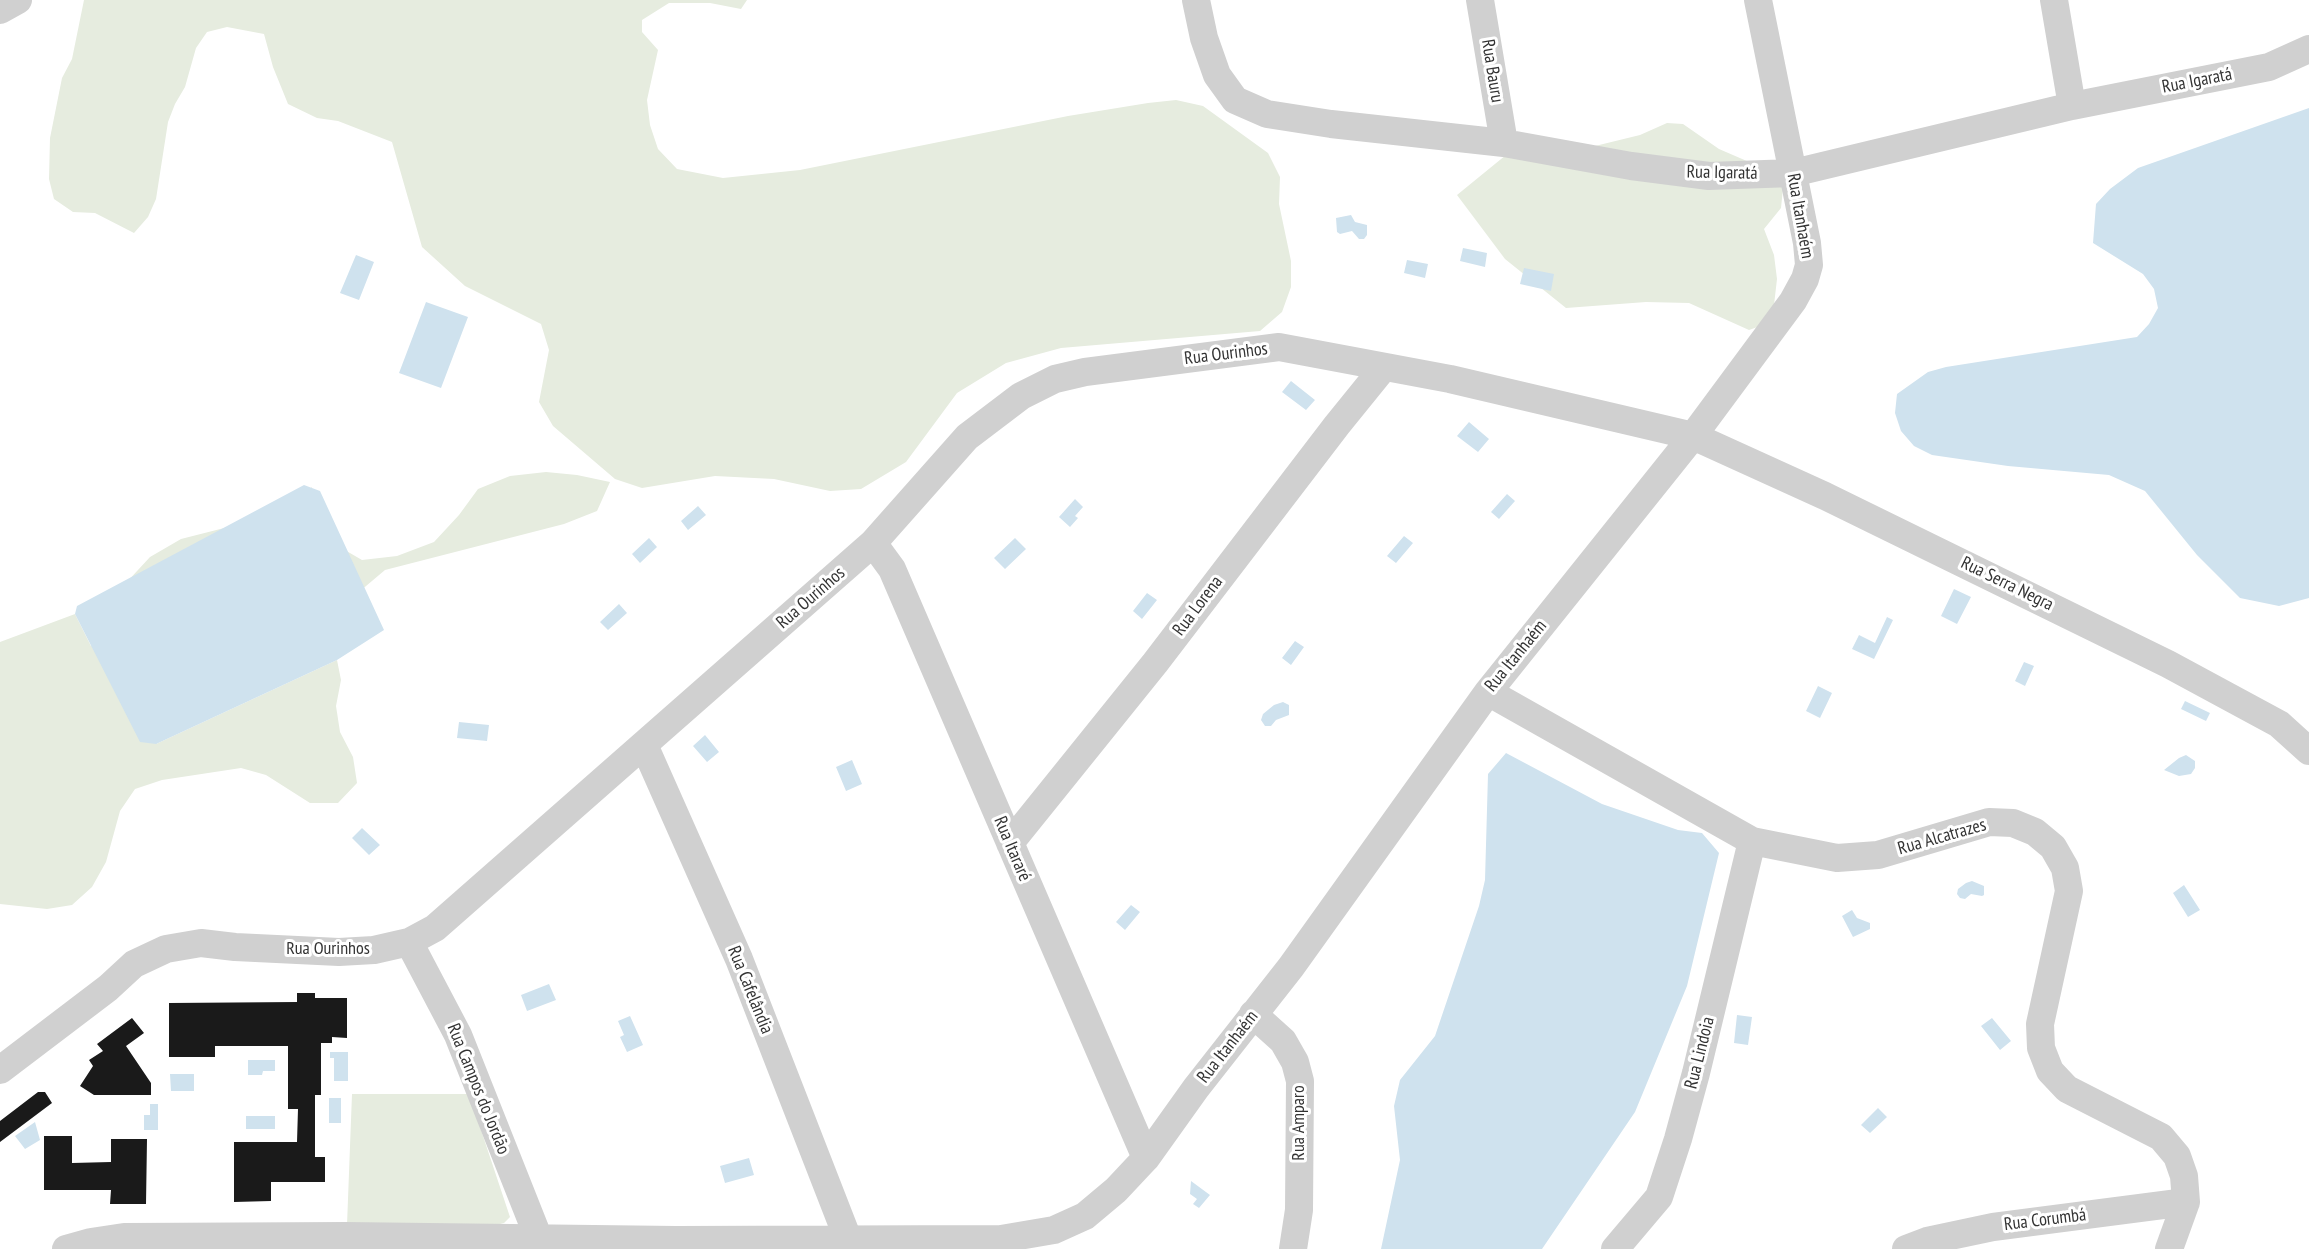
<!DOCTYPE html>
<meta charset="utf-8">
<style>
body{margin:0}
canvas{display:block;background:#fff}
</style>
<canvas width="2309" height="1249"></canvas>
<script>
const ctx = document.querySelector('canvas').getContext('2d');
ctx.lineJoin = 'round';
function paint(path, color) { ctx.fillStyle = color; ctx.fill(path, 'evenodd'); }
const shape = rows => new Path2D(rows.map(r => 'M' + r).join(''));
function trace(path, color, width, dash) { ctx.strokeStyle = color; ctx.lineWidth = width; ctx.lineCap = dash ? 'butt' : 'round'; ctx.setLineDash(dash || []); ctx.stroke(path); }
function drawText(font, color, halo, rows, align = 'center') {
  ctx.font = font + ' "PT Sans Narrow",sans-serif'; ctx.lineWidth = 6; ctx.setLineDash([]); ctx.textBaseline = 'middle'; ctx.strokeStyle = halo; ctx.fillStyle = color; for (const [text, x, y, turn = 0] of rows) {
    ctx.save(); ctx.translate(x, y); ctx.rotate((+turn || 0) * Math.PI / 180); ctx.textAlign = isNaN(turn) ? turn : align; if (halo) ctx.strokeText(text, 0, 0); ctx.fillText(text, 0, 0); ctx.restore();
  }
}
paint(shape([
 [84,0,747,0,741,9,710,3,669,3,642,20,642,32,658,50,647,100,650,125,658,149,677,169,723,178,800,170,1068,116,1148,103,1176,100,1203,106,1268,153,1280,177,1279,204,1291,261,1291,287,1282,312,1260,331,1061,348,1006,363,957,393,906,462,861,489,830,491,774,479,715,476,642,488,615,479,553,426,539,402,549,350,541,324,465,286,422,247,392,142,338,121,317,118,288,104,273,67,264,34,227,27,207,32,196,48,185,87,175,104,168,122,156,199,148,217,134,233,95,213,73,212,54,199,49,179,50,138,62,78,72,59],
 [1667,123,1683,124,1719,149,1770,171,1783,188,1781,208,1764,229,1774,255,1777,279,1774,305,1766,324,1749,330,1689,303,1646,302,1566,308,1505,259,1457,195,1517,146,1595,146,1640,135],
 [546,472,577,475,610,482,597,511,564,524,385,570,308,635,156,744,337,660,341,680,336,706,340,732,353,757,357,783,338,803,310,803,266,775,241,768,162,780,135,789,120,811,106,862,92,887,72,905,47,909,0,904,0,642,75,614,91,646,125,584,150,557,181,539,283,513,312,487,310,517,331,542,362,560,397,556,434,542,459,515,478,489,510,476],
 [352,1094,469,1094,510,1217,504,1223,488,1227,347,1225]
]), '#e6ecdf');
paint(shape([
 [2309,108,2309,598,2279,606,2240,598,2197,555,2145,491,2109,475,2008,466,1932,455,1914,446,1901,431,1895,413,1897,394,1928,372,1946,367,2137,337,2149,324,2158,308,2154,289,2143,274,2093,243,2096,204,2110,189,2138,168],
 [1351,215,1355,222,1367,225,1367,235,1364,239,1359,239,1352,231,1340,234,1337,232,1336,218],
 [1463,248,1487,253,1485,267,1460,261],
 [356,255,374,262,359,300,340,293],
 [1407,260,1428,264,1425,278,1404,273],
 [1524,268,1554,274,1551,291,1520,284],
 [426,302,468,317,441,388,399,373],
 [1291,381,1315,400,1306,410,1282,392],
 [1469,422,1489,439,1478,452,1457,436],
 [304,485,320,491,384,630,337,660,156,744,140,742,75,614,77,606],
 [1507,494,1515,501,1499,519,1491,512],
 [1075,499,1083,507,1075,516,1078,518,1070,527,1059,517],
 [698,506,706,515,688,530,681,521],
 [1404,536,1413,543,1396,563,1387,556],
 [649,538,657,547,640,563,632,554],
 [1015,538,1026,549,1005,569,994,558],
 [1954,589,1971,597,1957,624,1941,616],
 [1147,593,1157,600,1142,619,1133,611],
 [619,604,627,613,608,630,600,622],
 [1887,617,1893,620,1874,659,1852,649,1859,635,1875,643],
 [1295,641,1304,647,1291,665,1282,658],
 [2024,662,2034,666,2025,686,2015,681],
 [1818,686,1832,693,1820,718,1806,711],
 [2185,701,2210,713,2206,721,2181,709],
 [1283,702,1289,705,1289,715,1276,720,1271,726,1265,726,1261,720,1263,714,1274,705],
 [459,722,489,725,487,741,457,738],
 [705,735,719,752,707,762,693,746],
 [1506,753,1602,804,1678,830,1702,833,1719,853,1687,986,1635,1112,1542,1249,1381,1249,1400,1160,1394,1106,1400,1080,1435,1036,1479,906,1485,880,1488,774],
 [2186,755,2195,761,2195,768,2191,774,2179,776,2164,770,2179,758],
 [852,760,862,784,846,791,836,767],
 [362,828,380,845,369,855,352,838],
 [1972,881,1984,886,1984,895,1982,896,1971,894,1965,899,1960,898,1957,894,1958,889,1966,883],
 [2184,885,2200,910,2188,917,2173,893],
 [1131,905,1140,912,1125,930,1116,922],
 [1852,910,1857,918,1870,923,1870,929,1853,937,1842,916],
 [549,984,556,1000,527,1011,521,995],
 [1737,1015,1752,1017,1748,1045,1734,1043],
 [630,1016,643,1045,627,1052,620,1037,624,1035,618,1021],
 [1992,1018,2011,1041,2000,1050,1981,1026],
 [330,1052,348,1052,348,1081,334,1081,334,1058,330,1058],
 [248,1060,275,1060,275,1071,263,1071,262,1075,248,1075],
 [170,1074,194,1074,194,1091,171,1091],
 [329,1098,341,1098,341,1123,329,1123],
 [150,1104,158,1104,158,1130,144,1130,144,1115,150,1115],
 [1878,1108,1887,1117,1870,1133,1861,1125],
 [246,1116,275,1116,275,1129,246,1129],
 [35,1122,40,1140,25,1149,15,1136],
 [749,1158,754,1175,725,1183,720,1166],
 [1191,1181,1210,1195,1199,1208,1193,1204,1197,1199,1190,1194]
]), '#cfe2ee');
paint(shape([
 [297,993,315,993,315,998,347,998,347,1038,332,1037,332,1043,321,1043,321,1095,315,1095,315,1157,325,1157,325,1182,271,1182,271,1201,234,1202,234,1142,297,1142,298,1109,288,1109,288,1046,215,1046,215,1057,169,1057,169,1003,297,1002],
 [132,1018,144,1033,126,1046,151,1083,151,1095,94,1095,80,1086,93,1066,89,1060,103,1051,97,1044],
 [38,1092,45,1092,52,1103,0,1142,0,1121],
 [44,1136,72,1136,72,1163,111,1162,111,1139,147,1139,146,1204,110,1204,111,1190,44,1190]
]), '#1a1a1a');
trace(shape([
 [1196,0,1204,38,1217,75,1235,100,1267,114,1331,124,1504,143,1631,166,1709,176,1793,173,2072,106,2269,67,2309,49],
 [1480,0,1504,143],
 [2054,0,2072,106],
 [0,10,18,0],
 [873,543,892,569,1146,1158],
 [1488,692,1752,841,1837,858,1878,855,1989,822,2013,823,2035,832,2053,847,2065,868,2069,891,2040,1024,2041,1048,2050,1071,2067,1089,2161,1137,2177,1156,2184,1176,2186,1202,2169,1249],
 [644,745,739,959,848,1239],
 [1010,843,1155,663,1337,425,1384,367],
 [409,942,458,1035,539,1239],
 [1253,1014,1283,1041,1295,1062,1300,1081,1299,1210,1293,1249],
 [0,1070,108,988,134,964,166,949,201,943,235,947,339,952,374,950,409,942,435,928,873,543,967,437,1021,396,1055,379,1085,372,1279,347,1450,379,1693,436,1825,496,2168,664,2279,724,2309,751],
 [66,1249,91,1242,124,1237,346,1236,676,1240,1001,1239,1054,1230,1085,1216,1116,1190,1146,1158,1196,1088,1291,967,1488,692,1693,436,1793,301,1805,279,1809,265,1807,243,1758,0],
 [1615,1249,1659,1197,1678,1139,1696,1073,1752,841],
 [1906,1249,1927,1241,1993,1227,2186,1202]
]), '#d0d0d0', 28);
drawText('18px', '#333', '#fff', [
 ["Rua Bauru",1492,71,81],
 ["Rua Igaratá",2197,81,-11],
 ["Rua Igaratá",1722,173,1],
 ["Rua Itanhaém",1800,216,80],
 ["Rua Ourinhos",1226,354,-7],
 ["Rua Serra Negra",2007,584,26],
 ["Rua Ourinhos",811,598,-41],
 ["Rua Lorena",1198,606,-53],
 ["Rua Itanhaém",1516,656,-51],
 ["Rua Alcatrazes",1942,837,-16],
 ["Rua Itararé",1012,849,67],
 ["Rua Ourinhos",328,949],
 ["Rua Cafelândia",750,990,68],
 ["Rua Itanhaém",1228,1047,-52],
 ["Rua Lindoia",1700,1053,-76],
 ["Rua Campos do Jordão",478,1089,68],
 ["Rua Amparo",1299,1123,-90],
 ["Rua Corumbá",2045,1220,-7]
]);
</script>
